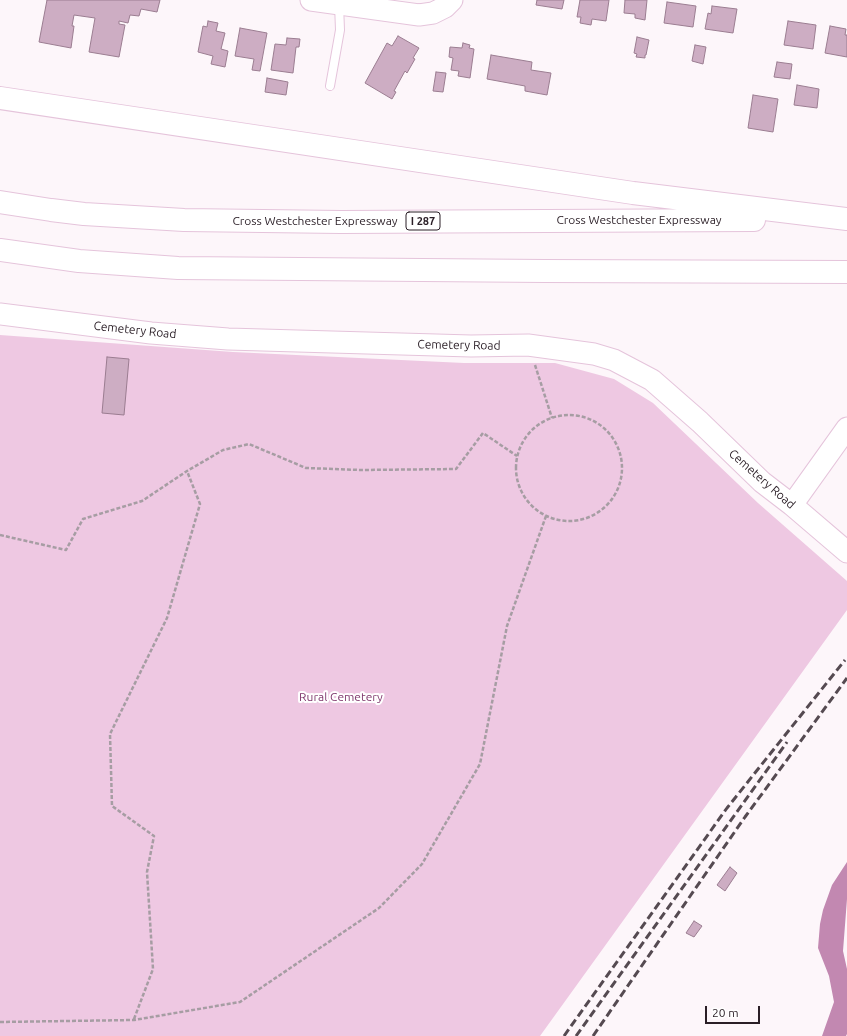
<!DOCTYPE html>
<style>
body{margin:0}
#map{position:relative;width:847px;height:1036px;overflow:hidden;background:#fdf6fa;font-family:Ubuntu,sans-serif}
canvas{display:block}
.scale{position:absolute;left:705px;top:1006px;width:55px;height:18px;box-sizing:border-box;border:2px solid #2a1e26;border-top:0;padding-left:5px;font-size:12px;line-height:14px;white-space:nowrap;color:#2a1e26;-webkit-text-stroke:3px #fff;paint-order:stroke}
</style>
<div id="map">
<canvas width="847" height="1036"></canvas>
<div class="scale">20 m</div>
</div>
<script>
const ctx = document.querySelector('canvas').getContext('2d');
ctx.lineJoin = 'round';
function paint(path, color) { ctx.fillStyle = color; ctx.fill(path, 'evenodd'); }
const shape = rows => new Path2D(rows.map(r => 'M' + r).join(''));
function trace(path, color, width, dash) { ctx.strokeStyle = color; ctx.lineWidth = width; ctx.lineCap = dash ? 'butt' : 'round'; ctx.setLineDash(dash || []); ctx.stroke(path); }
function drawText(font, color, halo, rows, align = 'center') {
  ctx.font = font + ' Ubuntu,sans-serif'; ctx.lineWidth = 4; ctx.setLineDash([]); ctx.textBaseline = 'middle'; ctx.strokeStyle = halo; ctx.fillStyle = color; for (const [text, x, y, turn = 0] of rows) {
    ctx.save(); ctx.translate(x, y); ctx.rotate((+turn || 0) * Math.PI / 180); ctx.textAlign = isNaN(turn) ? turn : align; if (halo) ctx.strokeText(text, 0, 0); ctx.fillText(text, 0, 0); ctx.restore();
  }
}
paint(shape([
 [0,335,233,352,464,363,555,363,614,379,653,403,758,503,847,581,847,610,540,1036,0,1036]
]), '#eec8e2');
paint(shape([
 [847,862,847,899,843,951,847,969,847,1034,846,1036,822,1036,834,1002,829,976,818,948,820,924,823,910,832,885]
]), '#c288b1');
const building = shape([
 [47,0,160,0,157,12,141,9,139,16,130,15,128,23,119,21,119,24,125,25,119,57,89,52,95,18,74,15,72,26,74,26,71,48,39,42,47,0],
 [537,0,564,0,562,9,536,5,537,0],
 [580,0,609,0,606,21,592,19,591,25,580,23,581,17,577,17,580,0],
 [625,0,647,0,645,20,635,18,635,14,624,13,625,0],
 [667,2,696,6,693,27,664,23,667,2],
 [712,6,737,9,733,33,705,29,708,13,711,14,712,6],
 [208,21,218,23,216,31,225,33,221,49,228,51,225,67,211,64,213,56,198,52,203,26,207,27,208,21],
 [788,21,816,25,813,49,784,45,788,21],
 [830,26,846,29,845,35,847,35,847,57,825,53,830,26],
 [240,28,267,33,260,71,252,70,254,59,235,56,240,28],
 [398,36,419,48,413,58,415,59,407,73,405,71,394,91,396,92,392,99,365,83,387,43,392,46,398,36],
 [637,37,649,40,646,55,645,55,645,58,636,57,637,54,634,53,637,37],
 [287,38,300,39,299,47,296,47,293,73,271,70,275,44,286,45,287,38],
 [463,43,470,45,469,48,474,49,470,78,458,76,459,71,451,70,453,58,449,57,450,47,462,48,463,43],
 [695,45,706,47,703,64,692,61,695,45],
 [491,55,532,62,531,70,551,73,547,95,525,91,525,86,487,79,491,55],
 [777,62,792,64,790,79,774,77,777,62],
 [436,72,446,73,443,92,433,91,436,72],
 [267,78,288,82,286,95,265,92,267,78],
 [797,85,819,89,817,108,794,105,797,85],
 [753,95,778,99,773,132,748,128,753,95],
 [107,357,129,359,124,415,102,413,107,357],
 [730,867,737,873,725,891,717,885,730,867],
 [694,921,702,926,694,937,686,933,694,921]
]);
paint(building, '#cdadc3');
trace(building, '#9b7d91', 1);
const service = shape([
 [330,86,340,30,339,4]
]);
const tertiary = shape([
 [311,0,419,15,433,13,445,7,452,0],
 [0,314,151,333,228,339,471,346,528,345,594,354,614,360,652,380,700,422,762,482,792,505,847,552],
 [792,505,847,428]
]);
const motorway = shape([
 [0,98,633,193,847,219],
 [0,202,51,210,84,214,184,220,341,222,754,220],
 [0,250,79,261,178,268,545,271,847,272]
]);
trace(service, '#e5c4db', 10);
trace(tertiary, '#e5c4db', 23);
trace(motorway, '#e5c4db', 24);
trace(shape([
 [535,365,552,418],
 '516 468a53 53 0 1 1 106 0a53 53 0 1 1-106 0Z',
 [0,535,66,550,83,519,142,501,187,471,223,450,249,444,306,468,361,470,456,469,483,433,517,456],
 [134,1019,153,969,147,872,154,836,112,806,110,734,167,618,200,504,187,471],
 [0,1022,134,1020,240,1002,379,908,422,864,480,764,507,626,546,516]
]), '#a69da3', 2.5, [4, 2]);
trace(service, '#fff', 8);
trace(tertiary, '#fff', 21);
trace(motorway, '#fff', 22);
trace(shape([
 [564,1036,727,808,845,660],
 [576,1036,787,742],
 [593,1036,745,817,847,678]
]), '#554a51', 3, [8, 4]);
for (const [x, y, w] of [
 [423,221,34]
]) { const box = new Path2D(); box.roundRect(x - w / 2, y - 9, w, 18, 3); ctx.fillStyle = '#fff'; ctx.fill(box); trace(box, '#2a1e26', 1); }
drawText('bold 11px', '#2a1e26', null, [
 ["I 287",423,221]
]);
drawText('12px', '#2a1e26', '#fff', [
 ["Cross Westchester Expressway",639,220],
 ["Cross Westchester Expressway",315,221],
 ["Cemetery Road",135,330,6],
 ["Cemetery Road",459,345,1],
 ["Cemetery Road",762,479,41]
]);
drawText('12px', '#7f386d', '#fff', [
 ["Rural Cemetery",341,697]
]);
</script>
